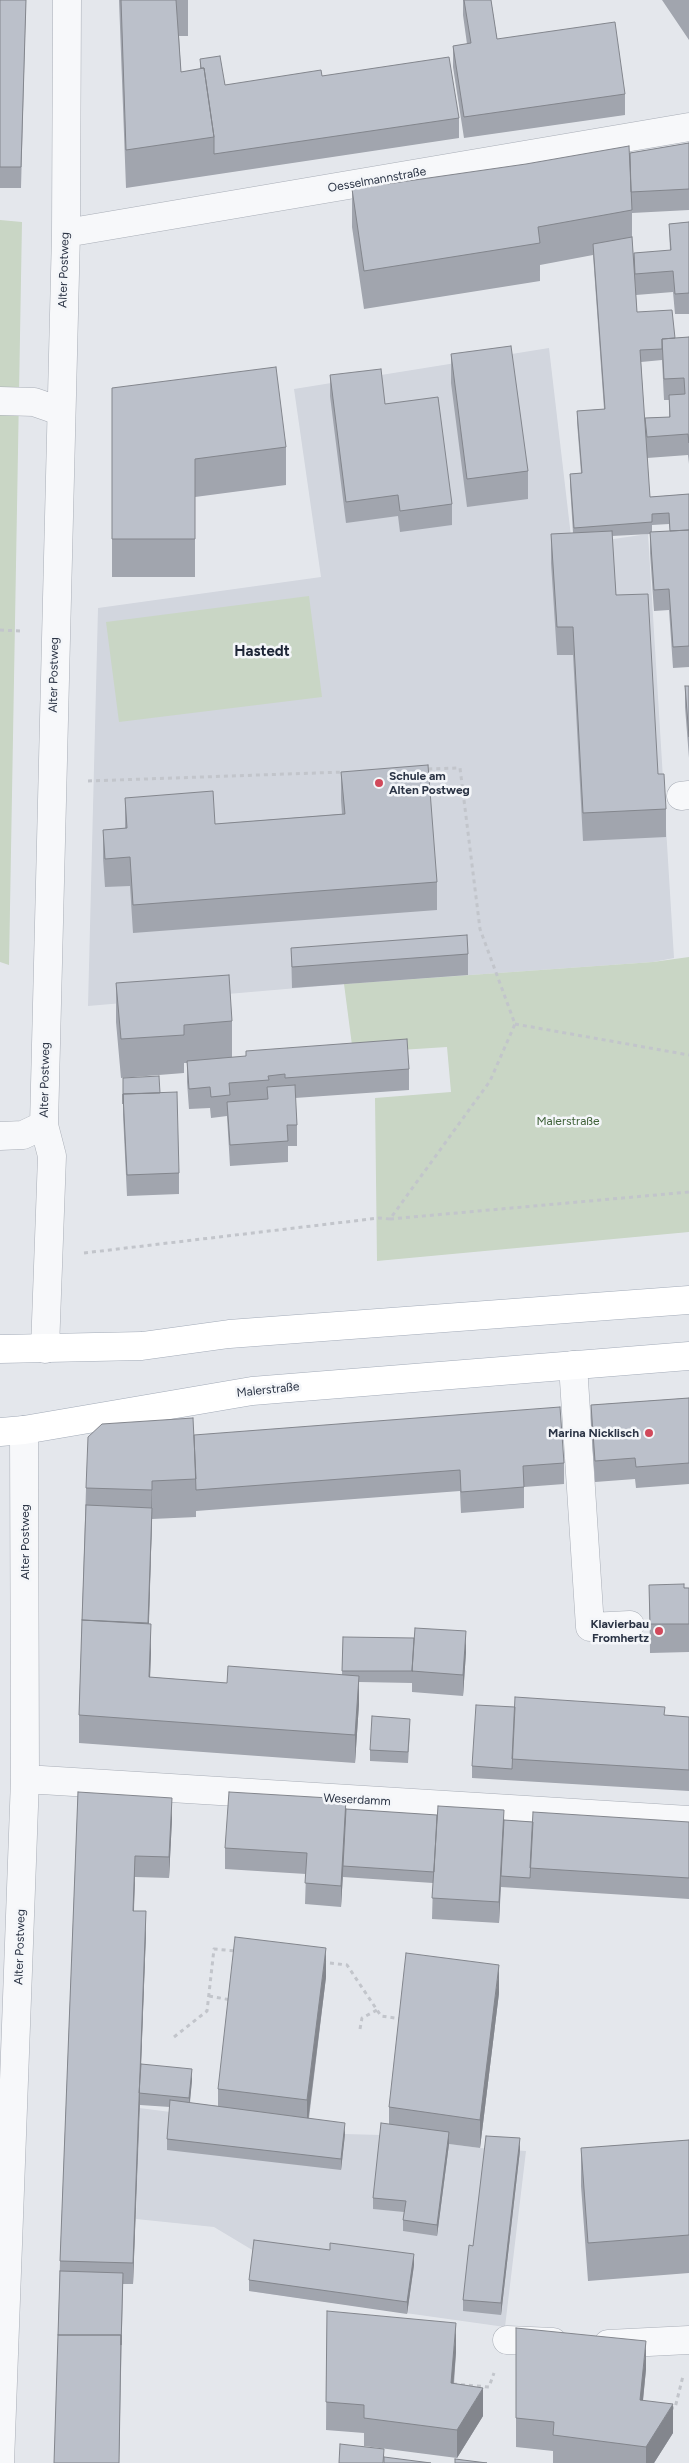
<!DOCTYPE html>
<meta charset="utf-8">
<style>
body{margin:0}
canvas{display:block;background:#e4e7ec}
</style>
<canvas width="689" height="2463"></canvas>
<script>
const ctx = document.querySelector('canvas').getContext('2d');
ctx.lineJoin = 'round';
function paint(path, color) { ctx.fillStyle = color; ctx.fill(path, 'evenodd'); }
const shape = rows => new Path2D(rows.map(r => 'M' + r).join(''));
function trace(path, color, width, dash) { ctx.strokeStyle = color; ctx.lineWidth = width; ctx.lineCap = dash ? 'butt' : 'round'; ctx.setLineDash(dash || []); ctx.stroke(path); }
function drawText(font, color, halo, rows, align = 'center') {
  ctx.font = font + ' Figtree,sans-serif'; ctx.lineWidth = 5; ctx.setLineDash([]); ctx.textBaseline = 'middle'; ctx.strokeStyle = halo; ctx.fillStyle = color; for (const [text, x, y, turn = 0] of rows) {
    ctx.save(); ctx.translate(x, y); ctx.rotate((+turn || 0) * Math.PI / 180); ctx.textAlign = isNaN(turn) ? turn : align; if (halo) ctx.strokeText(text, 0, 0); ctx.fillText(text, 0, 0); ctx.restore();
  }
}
paint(shape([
 [549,348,572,545,648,534,674,958,653,962,344,984,88,1006,98,608,321,577,294,389],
 [139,2108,345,2134,381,2135,480,2148,526,2151,505,2327,249,2291,254,2251,214,2227,136,2219]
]), '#d2d6de');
paint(shape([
 [0,220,22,222,9,965,0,962],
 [309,596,322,697,119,722,106,622],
 [689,957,689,1232,377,1261,375,1098,451,1092,447,1047,353,1053,344,984,653,962]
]), '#c9d6c5');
const minor = shape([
 [66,233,689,127],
 [0,401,34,402,60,411],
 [681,796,689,795],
 [0,1136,23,1135,44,1125],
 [45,1349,52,1156,44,1125,66,233,67,0],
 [573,1365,590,1627,630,1625],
 [25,1779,689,1820],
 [507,2340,553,2342],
 [608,2344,689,2340],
 [0,2463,25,1779,24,1430]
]);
const major = shape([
 [0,1349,142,1346,229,1334,689,1300],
 [0,1432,24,1430,252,1391,689,1356]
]);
trace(minor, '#a9aeb7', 29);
trace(major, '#a3abb8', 29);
trace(shape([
 [0,630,21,631],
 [88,781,344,772],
 [515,1024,689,1055],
 [390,1219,689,1192],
 [84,1253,379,1218,390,1219,490,1081,515,1024,480,929,460,768,425,769],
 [322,1962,347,1965,381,2016,402,2019],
 [209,1996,231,2000],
 [360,2029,362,2018,377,2010],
 [174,2037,207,2011,214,1949,236,1951],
 [453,2384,489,2387,494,2373],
 [670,2408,675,2408,683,2376]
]), '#c2c5cb', 3, [4, 4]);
trace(minor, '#f7f8fa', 28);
trace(major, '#fff', 28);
paint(shape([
 [0,0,26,0,21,188,0,188],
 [119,0,188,0,188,36,179,36,181,72,200,69,200,59,225,85,322,76,459,118,459,138,126,188],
 [463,0,491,0,497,39,625,94,625,115,464,138,453,67,453,46,467,44,463,15],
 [662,0,689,0,689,40],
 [689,143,689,210,632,213,632,237,634,266,634,253,670,251,669,224,689,222,689,314,675,314,673,292,636,295,637,312,675,338,689,337,689,464,688,455,647,458,650,497,689,494,689,667,673,668,669,610,654,611,650,553,650,534,612,536,616,595,666,809,666,837,583,841,573,655,557,655,551,563,551,534,573,533,570,485,570,474,581,473,577,422,577,411,604,409,593,255,540,265,540,281,364,309,352,227,352,189,630,153],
 [662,360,664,400,669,400,669,417,645,418,645,429,641,362],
 [669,524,670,531,652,532,652,525],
 [451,354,528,471,528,499,467,507,451,383],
 [330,375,385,404,452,504,452,525,400,532,398,516,346,523,330,396],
 [112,388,286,447,286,485,195,497,195,577,112,577],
 [685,686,689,686,689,758,685,707],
 [341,772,437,882,437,910,133,933,130,886,105,887,103,858,103,830,125,828,125,798,215,824,342,814,341,800],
 [291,948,468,954,468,975,292,988],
 [116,983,232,1021,232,1057,409,1069,409,1090,295,1098,297,1125,297,1146,288,1146,288,1162,230,1166,227,1116,211,1118,210,1108,189,1109,187,1082,187,1063,184,1063,184,1073,121,1078,116,1022],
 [123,1078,160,1093,179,1173,179,1194,127,1196,123,1115],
 [689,1398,689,1484,636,1488,635,1479,595,1482,591,1426,591,1405],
 [194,1435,564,1463,564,1484,524,1487,524,1508,461,1513,460,1491,196,1511,196,1517,152,1519,149,1623,151,1652,150,1677,227,1683,342,1675,343,1637,466,1652,463,1696,412,1692,412,1683,359,1682,359,1704,355,1763,79,1743,79,1715,86,1488],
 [649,1585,689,1588,689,1652,650,1653],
 [665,1715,689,1717,689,1791,472,1778,472,1766],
 [410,1730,408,1763,370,1761,370,1750],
 [78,1792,172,1819,169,1878,135,1877,134,1911,146,1932,141,2064,192,2080,190,2103,218,2106,218,2089,326,1977,309,2118,345,2134,341,2170,167,2150,167,2139,170,2107,140,2105,133,2284,123,2284,119,2463,58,2335,60,2261],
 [346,1809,533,1822,689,1822,689,1899,501,1887,499,1923,432,1919,433,1883,343,1877,343,1875,341,1907,305,1904,306,1874,225,1869,225,1848],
 [499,1993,480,2148,449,2144,437,2236,403,2231,403,2220,404,2212,373,2209,373,2198,389,2124,389,2107],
 [689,2140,689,2273,588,2281,581,2186,581,2148],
 [520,2150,501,2315,463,2311,463,2300,473,2246],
 [414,2265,407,2314,249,2291,249,2280],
 [327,2311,456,2352,454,2384,483,2416,457,2458,364,2446,364,2433,326,2430],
 [516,2328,646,2369,643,2401,673,2433,654,2463,553,2463,553,2451,516,2447]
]), '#a1a5ae');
paint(shape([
 [152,1481,152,1519,148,1651,148,1630],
 [151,1624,151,1652,149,1705,149,1677],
 [466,1631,466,1652,463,1696,463,1675],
 [359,1676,359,1704,355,1763,355,1735],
 [172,1798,172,1819,169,1878,169,1857],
 [346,1799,346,1820,341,1907,341,1886],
 [504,1810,504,1831,501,1876,499,1923,499,1902],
 [135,1856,135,1877,133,1932,133,1911],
 [146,1911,146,1932,133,2284,133,2263],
 [326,1948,326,1977,307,2129,307,2100],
 [499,1965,499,1993,480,2148,480,2120],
 [192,2069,192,2080,189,2109,189,2098],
 [345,2123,345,2134,341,2170,341,2159],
 [449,2132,449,2144,437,2236,437,2225],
 [520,2138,520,2150,501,2315,501,2303],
 [414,2254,414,2265,407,2314,407,2302],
 [456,2323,456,2352,451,2412,451,2383],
 [646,2341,646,2369,640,2429,640,2400],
 [483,2388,483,2416,457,2458,457,2430],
 [673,2404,673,2433,654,2463,646,2463,646,2447]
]), '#83868d');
const building = shape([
 [0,0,26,0,21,167,0,167,0,0],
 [121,0,176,0,181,72,204,68,214,137,126,150,121,0],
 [464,0,491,0,497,39,615,22,625,94,464,117,453,46,471,43,464,0],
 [220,56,225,85,321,70,322,76,449,57,459,118,214,154,214,137,204,68,201,68,200,59,220,56],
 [689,143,689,189,631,192,630,153,689,143],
 [629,146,632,210,538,227,540,243,364,271,352,189,526,164,629,146],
 [689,222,689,293,675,294,673,271,635,274,634,253,671,250,669,224,689,222],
 [632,237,637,312,672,310,675,338,662,339,662,349,640,350,650,497,689,494,689,530,670,531,669,513,652,514,652,522,574,528,570,474,582,473,577,411,605,409,593,244,632,237],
 [689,337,689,443,688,434,647,437,645,418,670,417,669,395,685,394,684,378,664,379,662,339,689,337],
 [511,346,528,471,467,479,451,354,511,346],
 [276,367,286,447,195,459,195,539,112,539,112,388,276,367],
 [381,369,385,404,438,397,452,504,400,511,398,495,346,502,330,375,381,369],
 [689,530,689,646,673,647,669,589,654,590,650,532,689,530],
 [612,531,616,595,648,594,658,774,664,774,666,809,583,813,573,627,557,627,551,534,612,531],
 [685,686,689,686,689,737,685,686],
 [428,765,437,882,133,905,130,857,105,859,103,830,127,828,125,798,213,791,215,824,345,814,341,772,428,765],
 [467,935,468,954,292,967,291,948,467,935],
 [229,975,232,1021,184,1025,184,1035,121,1039,116,983,229,975],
 [407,1039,409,1069,285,1078,285,1074,268,1076,269,1080,229,1083,230,1095,211,1097,210,1087,189,1089,187,1061,246,1056,246,1051,407,1039],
 [159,1076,160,1093,123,1094,123,1104,123,1078,159,1076],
 [295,1085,297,1125,287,1125,288,1141,230,1145,227,1102,268,1099,267,1087,295,1085],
 [177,1092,179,1173,127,1175,123,1094,177,1092],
 [689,1398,689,1463,636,1467,635,1458,595,1461,591,1405,689,1398],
 [560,1407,564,1463,523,1466,524,1487,461,1492,460,1470,196,1490,194,1435,560,1407],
 [193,1418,196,1479,152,1481,152,1490,86,1488,88,1437,102,1424,193,1418],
 [86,1505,152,1508,148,1623,82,1620,86,1505],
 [684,1584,684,1588,689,1588,689,1624,650,1624,649,1585,684,1584],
 [82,1620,151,1624,149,1677,227,1683,228,1666,359,1676,355,1735,79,1715,82,1620],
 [415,1628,466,1631,463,1675,412,1671,415,1628],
 [343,1637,414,1638,412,1671,413,1671,342,1671,343,1637],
 [515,1697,665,1707,664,1715,689,1717,689,1770,512,1759,515,1697],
 [476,1705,515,1707,512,1769,472,1766,476,1705],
 [372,1716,410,1719,408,1752,370,1750,372,1716],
 [78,1792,172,1798,169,1857,135,1856,133,1911,146,1911,133,2263,60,2261,78,1792],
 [229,1792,346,1799,341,1886,305,1883,307,1853,225,1848,229,1792],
 [438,1806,504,1810,499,1902,432,1898,438,1806],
 [346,1809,437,1815,434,1872,343,1866,346,1809],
 [533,1812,689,1822,689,1878,530,1868,533,1812],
 [504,1820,533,1822,530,1878,501,1876,504,1820],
 [235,1937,326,1948,307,2100,218,2089,235,1937],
 [406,1953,499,1965,480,2120,389,2107,406,1953],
 [141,2064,192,2069,189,2098,139,2093,141,2064],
 [170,2100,345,2123,341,2159,167,2139,170,2100],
 [381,2123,449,2132,437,2225,403,2220,406,2201,373,2198,381,2123],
 [486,2136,520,2138,501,2303,463,2300,469,2245,473,2246,486,2136],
 [689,2140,689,2235,588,2243,581,2148,689,2140],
 [254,2240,330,2250,330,2243,414,2254,407,2302,249,2280,254,2240],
 [60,2271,123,2273,121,2345,121,2335,58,2335,60,2271],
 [327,2311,456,2323,451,2383,483,2388,457,2430,364,2418,364,2405,326,2402,327,2311],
 [516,2328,646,2341,640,2400,673,2404,646,2447,553,2435,554,2422,516,2418,516,2328],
 [58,2335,121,2335,119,2463,54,2463,58,2335],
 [340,2444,384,2449,383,2463,339,2463,340,2444],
 [384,2457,431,2463,384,2463,384,2457],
 [455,2459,487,2463,455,2463,455,2459]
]);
paint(building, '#bbc0ca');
trace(building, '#83868d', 1);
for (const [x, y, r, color] of [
 [379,783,5,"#d1495b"],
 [649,1433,5,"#d1495b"],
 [659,1631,5,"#d1495b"]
]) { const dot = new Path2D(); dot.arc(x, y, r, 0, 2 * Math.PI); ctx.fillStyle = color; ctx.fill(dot); trace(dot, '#f4f6f9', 2); }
drawText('12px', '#2b3445', '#f4f6f9', [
 ["Oesselmannstraße",377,180,-10],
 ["Alter Postweg",64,270,-88],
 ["Alter Postweg",54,675,-89],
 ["Alter Postweg",45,1080,-89],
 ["Malerstraße",268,1390,-6],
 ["Alter Postweg",25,1542,-90],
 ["Weserdamm",357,1800,3],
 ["Alter Postweg",20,1947,-88]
]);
drawText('bold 12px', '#2b3445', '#f4f6f9', [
 ["Schule am",389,776,"left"],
 ["Alten Postweg",389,790,"left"],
 ["Marina Nicklisch",639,1433],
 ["Klavierbau",649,1624],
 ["Fromhertz",649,1638]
], 'right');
drawText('12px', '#3f6138', '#f4f6f9', [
 ["Malerstraße",568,1121]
]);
drawText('bold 15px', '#1d2536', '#f4f6f9', [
 ["Hastedt",262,652]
]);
</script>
